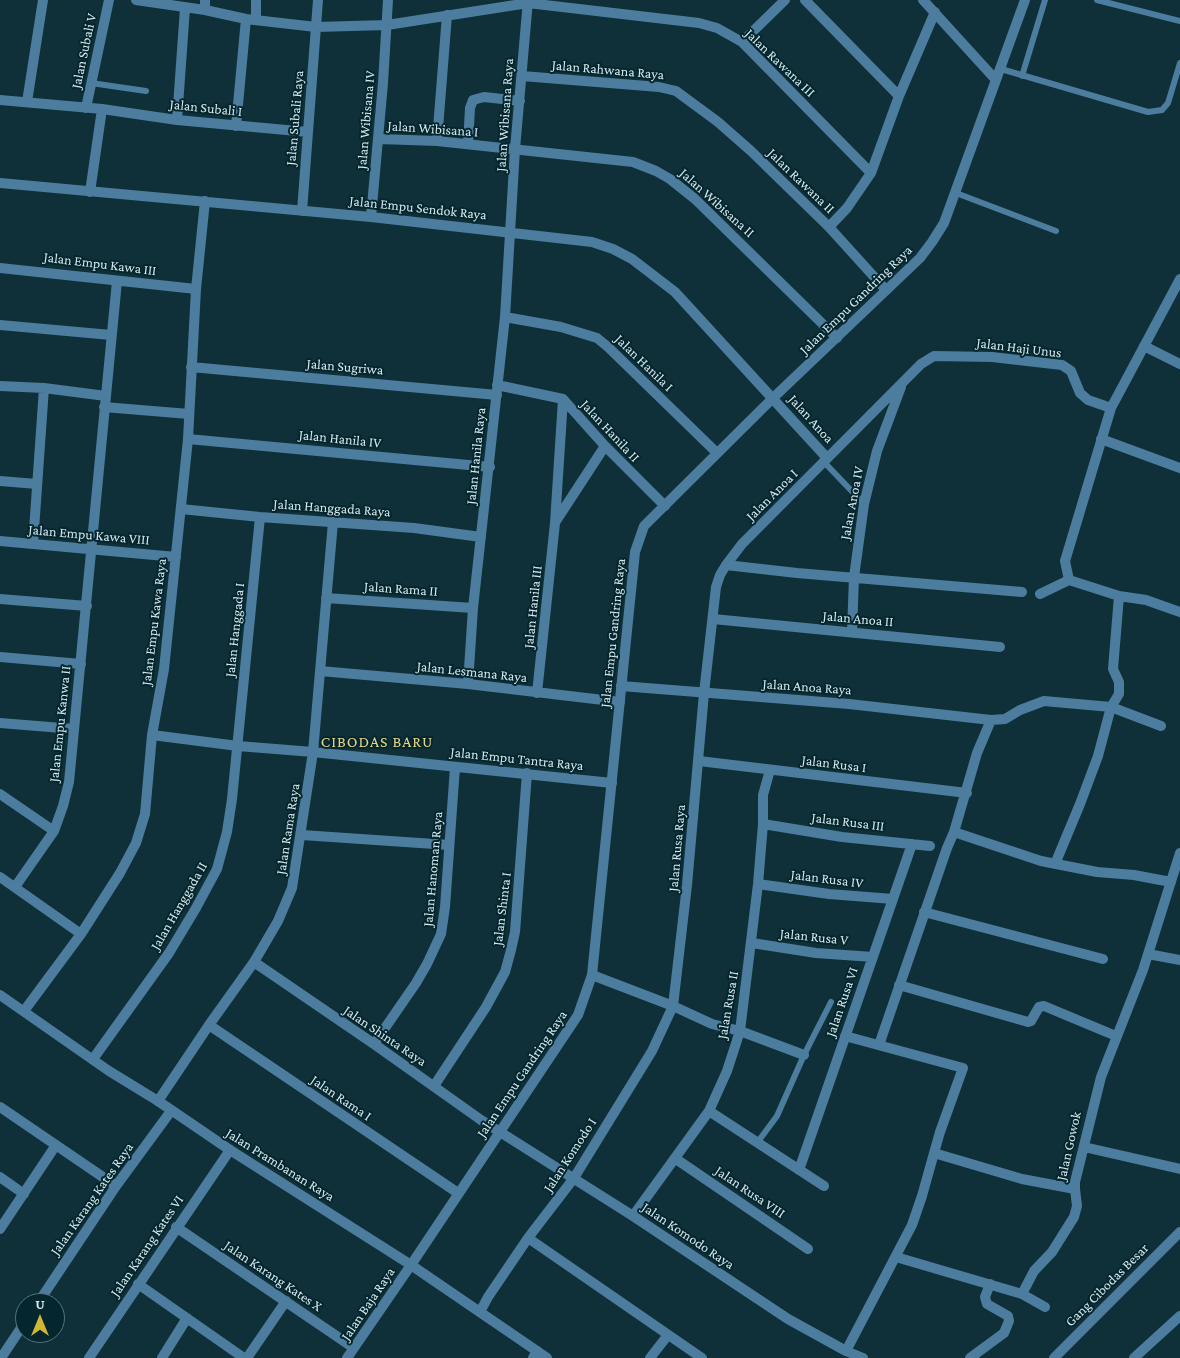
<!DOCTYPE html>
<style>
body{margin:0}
#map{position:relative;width:1180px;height:1358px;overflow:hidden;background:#0f3038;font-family:"Crimson Pro",serif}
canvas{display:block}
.north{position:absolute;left:15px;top:1293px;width:50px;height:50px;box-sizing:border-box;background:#04262e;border:1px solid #58747a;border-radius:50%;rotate:0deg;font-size:14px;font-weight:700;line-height:20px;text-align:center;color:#d6e8ed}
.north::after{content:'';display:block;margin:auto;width:18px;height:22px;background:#d1b736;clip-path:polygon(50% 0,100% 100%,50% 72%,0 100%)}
</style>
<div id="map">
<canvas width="1180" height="1358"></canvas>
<div class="north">U</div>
</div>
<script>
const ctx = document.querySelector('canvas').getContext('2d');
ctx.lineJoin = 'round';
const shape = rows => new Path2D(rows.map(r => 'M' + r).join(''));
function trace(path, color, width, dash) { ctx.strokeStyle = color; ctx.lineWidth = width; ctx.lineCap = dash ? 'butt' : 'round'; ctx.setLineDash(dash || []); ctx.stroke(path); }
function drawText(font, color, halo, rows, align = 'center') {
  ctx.font = font + ' "Crimson Pro",serif'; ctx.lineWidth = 4; ctx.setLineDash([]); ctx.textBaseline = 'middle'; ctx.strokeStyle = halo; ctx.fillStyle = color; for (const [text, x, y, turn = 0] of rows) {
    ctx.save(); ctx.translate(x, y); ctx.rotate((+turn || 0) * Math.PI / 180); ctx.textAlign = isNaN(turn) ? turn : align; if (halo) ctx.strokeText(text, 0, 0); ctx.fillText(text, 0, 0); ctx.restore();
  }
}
trace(shape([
 [1097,0,1180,21],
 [1001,69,1148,112,1162,110,1168,103,1180,63],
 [1022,76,1045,0],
 [91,83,146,91],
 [956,193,1056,231],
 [824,462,864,504],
 [757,1143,777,1116,804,1055,831,1002]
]), '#4c7d9e', 6);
trace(shape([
 [136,0,205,10,246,19,316,27,387,25,528,3,699,23,717,28,742,42,871,173],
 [805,0,899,96],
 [205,10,205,0],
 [256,20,256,0],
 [742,42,785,0],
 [522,76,659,87,676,91,718,122,751,151,829,227,886,290],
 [0,100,102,109,177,120,308,132],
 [27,102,43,0],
 [86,108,109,0],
 [177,120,185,8],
 [236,126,246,19],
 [379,139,437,141,633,162,656,171,670,179,695,199,837,338],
 [437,141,447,15],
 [468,144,470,108,473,100,484,97,520,101],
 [0,183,371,217,592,242,613,249,632,259,675,292,827,458],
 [90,192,102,109],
 [302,211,318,0],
 [371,217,383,83,388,0],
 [829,227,847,208,871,173,899,96,935,12],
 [0,268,196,289],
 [1180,279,1111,408,1065,561,1069,580,1119,596,1146,600,1180,612],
 [505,317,561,327,597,338,608,347,717,453],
 [0,325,111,335],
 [1144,346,1180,364],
 [191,367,497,395],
 [497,385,563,399,605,446,665,506],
 [0,386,44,388,106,396],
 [104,407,189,414],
 [188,439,490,467],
 [1101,439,1180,468],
 [0,481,37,484],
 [181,509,260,517,414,528,481,537],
 [556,521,605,446],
 [0,541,176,557],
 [33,544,44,388],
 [726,565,797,573,1022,592],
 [1040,594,1069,580],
 [326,598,473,608],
 [0,599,87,606],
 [713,619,1000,647],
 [852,632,854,577,864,504,877,451,901,387],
 [0,657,81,664],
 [320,671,468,684,620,702],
 [468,684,473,608,505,317,515,149,528,0],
 [621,686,849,704,991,720,1005,719,1020,710,1044,701,1111,707,1161,726],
 [537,693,555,523,563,399],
 [0,723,74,729],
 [152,735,238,746,313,752,612,783],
 [699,761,967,793],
 [0,794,54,831],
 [763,824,842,837,930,846],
 [954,832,1041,861,1097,872,1134,875,1171,882],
 [302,835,449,845],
 [1055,864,1080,804,1098,756,1111,707,1119,694,1119,682,1113,669,1119,596],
 [0,877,81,934],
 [758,884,829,894,893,899],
 [15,887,54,831,63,806,69,782,117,281],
 [924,912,1103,959],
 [752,943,816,953,873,957],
 [1148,954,1180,960],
 [254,962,374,1044,481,1120,633,1216,788,1319,846,1351,863,1358],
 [592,975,673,1006,712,1024,740,1031,804,1055],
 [899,985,1028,1022,1031,1021,1039,1007,1044,1006,1116,1036],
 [24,1011,81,934,120,873,136,843,145,814,152,735,164,669,188,439,196,289,205,201],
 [209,1025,458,1193],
 [845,1036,963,1068,940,1132,934,1153],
 [374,1044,416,983,427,964,441,934,445,907,455,767],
 [879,1045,947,848,954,832,977,753,991,720],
 [93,1059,169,953,196,908,217,869,227,832,232,799,260,517],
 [434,1086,486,1007,505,972,511,950,515,932,527,773],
 [158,1101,209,1025,254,962,278,921,292,888,313,752,333,522],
 [0,1107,116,1186],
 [709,1111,824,1186],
 [1084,1147,1180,1169],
 [676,1159,808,1249],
 [799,1170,912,844],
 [0,1177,24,1194],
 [633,1216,709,1111,727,1071,740,1031,758,884,763,824,763,795,770,770],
 [176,1227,354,1348],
 [0,1229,56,1145],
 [528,1238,702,1358],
 [896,1257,1022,1294,1045,1307],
 [138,1284,244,1358],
 [1022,1294,1034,1271,1052,1252,1074,1217,1077,1206,1075,1189],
 [38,1303,116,1186,171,1111],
 [480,1312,488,1297,528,1238,574,1178,652,1051,673,1006,687,885,704,693,716,587,720,575,726,565,742,544,921,364,934,356,992,357,1062,365,1071,371,1080,393,1088,400,1111,408],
 [846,1351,912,1225,922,1196,934,1153,1022,1179,1075,1189,1075,1182,1101,1077,1143,970,1180,853],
 [1,1358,25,1322],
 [89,1358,230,1150],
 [162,1358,187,1318],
 [247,1358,286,1301],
 [347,1358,411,1265],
 [533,1358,537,1351],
 [650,1358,668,1335],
 [970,1358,1004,1333,1009,1321,1008,1316,987,1304,985,1297,990,1284],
 [1054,1358,1180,1232],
 [1134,1358,1180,1316]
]), '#4c7d9e', 10);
trace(shape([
 [923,0,996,80],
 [0,995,109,1071,158,1101,230,1150,411,1265,547,1358],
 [411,1265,578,1015,592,975,635,552,644,526,773,398,920,258,932,242,944,223,1025,0]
]), '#4c7d9e', 10);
drawText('14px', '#d6e8ed', '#04262e', [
 ["Jalan Subali V",84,51,-78],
 ["Jalan Rawana III",780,63,44],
 ["Jalan Rahwana Raya",608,70,5],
 ["Jalan Subali I",206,108,6],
 ["Jalan Wibisana Raya",505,115,-86],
 ["Jalan Subali Raya",295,118,-85],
 ["Jalan Wibisana IV",366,120,-85],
 ["Jalan Wibisana I",433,129,4],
 ["Jalan Rawana II",801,181,44],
 ["Jalan Wibisana II",717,203,42],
 ["Jalan Empu Sendok Raya",418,208,6],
 ["Jalan Empu Kawa III",100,264,7],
 ["Jalan Empu Gandring Raya",856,300,-44],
 ["Jalan Haji Unus",1019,348,7],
 ["Jalan Hanila I",644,363,44],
 ["Jalan Sugriwa",345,367,5],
 ["Jalan Anoa",811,419,48],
 ["Jalan Hanila II",610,431,47],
 ["Jalan Hanila IV",340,439,6],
 ["Jalan Hanila Raya",476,456,-84],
 ["Jalan Anoa I",772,495,-45],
 ["Jalan Anoa IV",852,503,-79],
 ["Jalan Hanggada Raya",332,508,4],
 ["Jalan Empu Kawa VIII",89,535,5],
 ["Jalan Rama II",401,589,4],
 ["Jalan Hanila III",533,607,-84],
 ["Jalan Anoa II",858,619,5],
 ["Jalan Empu Kawa Raya",154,622,-83],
 ["Jalan Hanggada I",235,630,-84],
 ["Jalan Empu Gandring Raya",613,633,-84],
 ["Jalan Lesmana Raya",472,672,6],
 ["Jalan Anoa Raya",807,687,4],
 ["Jalan Empu Kanwa II",60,724,-84],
 ["Jalan Empu Tantra Raya",517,759,6],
 ["Jalan Rusa I",834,764,7],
 ["Jalan Rusa III",848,822,7],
 ["Jalan Rama Raya",288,829,-81],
 ["Jalan Rusa Raya",677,848,-85],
 ["Jalan Hanoman Raya",433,869,-85],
 ["Jalan Rusa IV",827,879,7],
 ["Jalan Hanggada II",179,906,-60],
 ["Jalan Shinta I",502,909,-83],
 ["Jalan Rusa V",814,937,6],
 ["Jalan Rusa VI",842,1002,-71],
 ["Jalan Rusa II",728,1005,-80],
 ["Jalan Shinta Raya",385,1036,34],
 ["Jalan Empu Gandring Raya",522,1074,-56],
 ["Jalan Rama I",341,1098,34],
 ["Jalan Gowok",1069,1146,-77],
 ["Jalan Komodo I",570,1155,-57],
 ["Jalan Prambanan Raya",280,1165,32],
 ["Jalan Rusa VIII",750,1192,34],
 ["Jalan Karang Kates Raya",92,1199,-55],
 ["Jalan Komodo Raya",688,1236,34],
 ["Jalan Karang Kates VI",147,1246,-56],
 ["Jalan Karang Kates X",273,1276,34],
 ["Gang Cibodas Besar",1107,1285,-45],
 ["Jalan Baja Raya",368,1304,-56]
]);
ctx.letterSpacing = '1px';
drawText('16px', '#e5d486', '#04262e', [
 ["CIBODAS BARU",377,742]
]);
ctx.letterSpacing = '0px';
</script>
